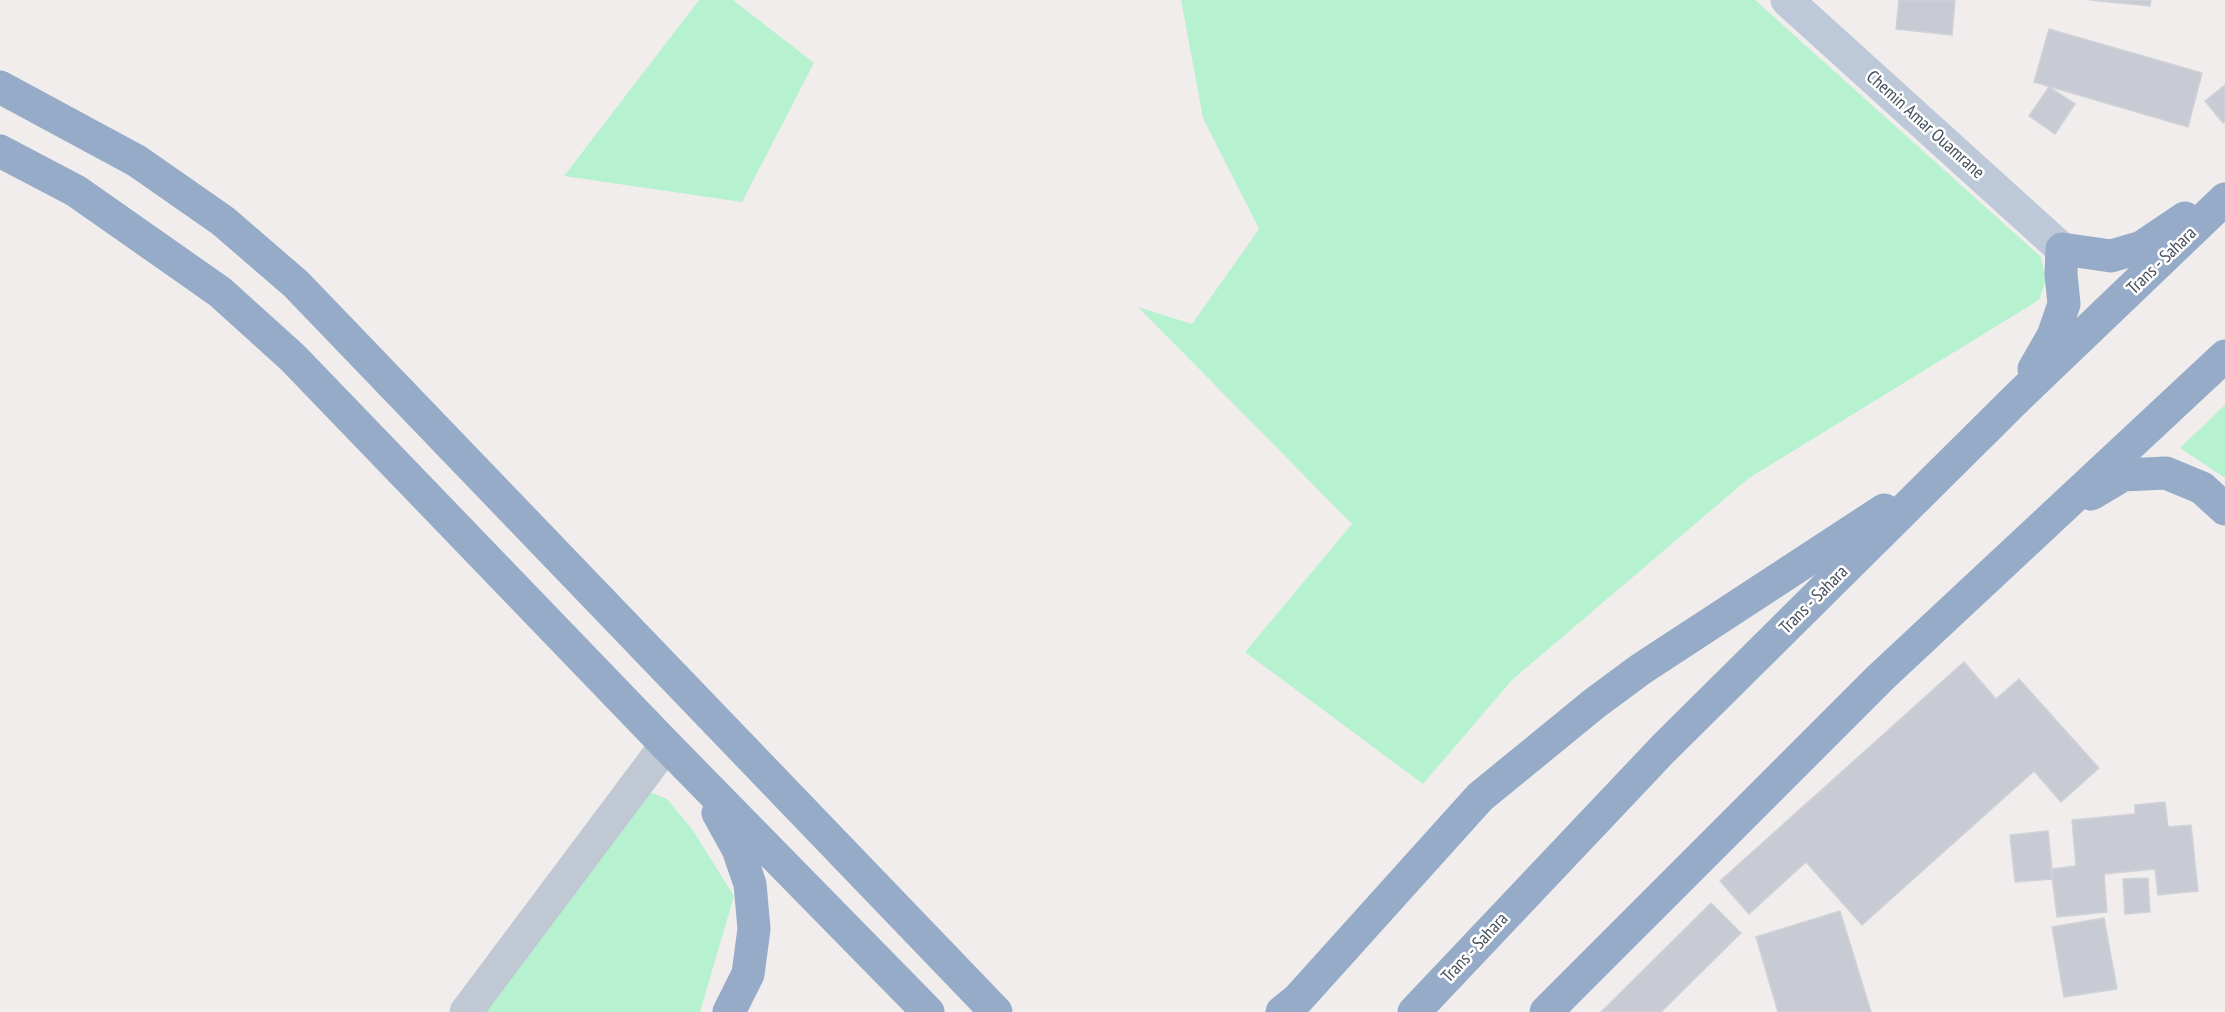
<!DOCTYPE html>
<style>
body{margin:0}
canvas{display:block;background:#f0edec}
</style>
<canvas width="2225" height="1012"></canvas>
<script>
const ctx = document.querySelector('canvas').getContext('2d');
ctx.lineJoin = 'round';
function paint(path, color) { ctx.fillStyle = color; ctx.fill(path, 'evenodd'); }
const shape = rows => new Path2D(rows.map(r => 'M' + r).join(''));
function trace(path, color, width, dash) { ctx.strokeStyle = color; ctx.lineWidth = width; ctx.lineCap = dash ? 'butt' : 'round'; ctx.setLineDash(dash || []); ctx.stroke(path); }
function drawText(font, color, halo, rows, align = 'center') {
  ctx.font = font + ' "PT Sans Narrow",sans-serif'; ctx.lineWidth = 5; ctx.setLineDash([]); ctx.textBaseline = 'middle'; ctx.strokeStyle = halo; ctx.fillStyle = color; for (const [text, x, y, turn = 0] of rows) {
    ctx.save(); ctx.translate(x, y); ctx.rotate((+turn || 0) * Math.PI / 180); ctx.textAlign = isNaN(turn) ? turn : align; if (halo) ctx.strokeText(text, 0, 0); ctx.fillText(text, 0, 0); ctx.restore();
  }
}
paint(shape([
 [699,0,733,0,814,63,742,202,564,176],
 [1181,0,1755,0,2041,257,2046,280,2039,300,1749,478,1512,680,1423,784,1245,652,1352,524,1138,307,1192,324,1259,229,1203,118],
 [2225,405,2225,478,2180,448],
 [649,792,667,799,692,829,734,896,700,1012,482,1012]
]), '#b7f2d0');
const building = shape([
 [1899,0,1955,0,1952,35,1896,29,1899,0],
 [2090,0,2151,0,2150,6,2090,0],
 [2049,29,2202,73,2188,127,2034,82,2049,29],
 [2225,85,2225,121,2223,123,2205,101,2225,85],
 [2049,87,2075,104,2055,134,2029,116,2049,87],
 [1964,662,1996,699,2019,679,2099,768,2061,802,2034,771,1862,925,1806,862,1749,914,1720,881,1964,662],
 [2165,802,2168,827,2191,825,2198,891,2158,895,2155,869,2104,874,2107,912,2057,917,2051,869,2076,866,2072,820,2135,814,2135,805,2165,802],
 [2048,831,2053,879,2015,882,2010,835,2048,831],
 [2148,878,2150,912,2125,914,2123,879,2148,878],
 [1711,903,1741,933,1661,1012,1601,1012,1711,903],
 [1840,911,1871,1012,1778,1012,1756,937,1840,911],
 [2104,918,2117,989,2064,997,2052,927,2104,918]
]);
paint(building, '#c8cbd3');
trace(building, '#d0d2d9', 1.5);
trace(shape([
 [466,1012,666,745]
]), '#bfc8d3', 33);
trace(shape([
 [1787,0,2062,249]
]), '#bdc9d8', 33);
trace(shape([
 [0,87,137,161,223,221,296,284,996,1012],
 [0,151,76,191,220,292,293,358,666,745,928,1012],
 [2034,369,2053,336,2064,304,2061,274,2062,249,2111,256,2142,247,2185,218],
 [2091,494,2123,475,2166,473,2202,488,2225,509],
 [718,813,738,849,750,884,754,929,748,974,729,1012],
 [1282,1012,1298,999,1480,797,1595,703,1641,669,1884,510],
 [1414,1012,1663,749,2018,397,2225,199],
 [1546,1012,1881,677,2225,356]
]), '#95abc7', 33);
drawText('18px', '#444f5c', '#fff', [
 ["Chemin Amar Ouamrane",1925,125,42],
 ["Trans - Sahara",2162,261,-44],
 ["Trans - Sahara",1814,600,-45],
 ["Trans - Sahara",1475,948,-47]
]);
</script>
